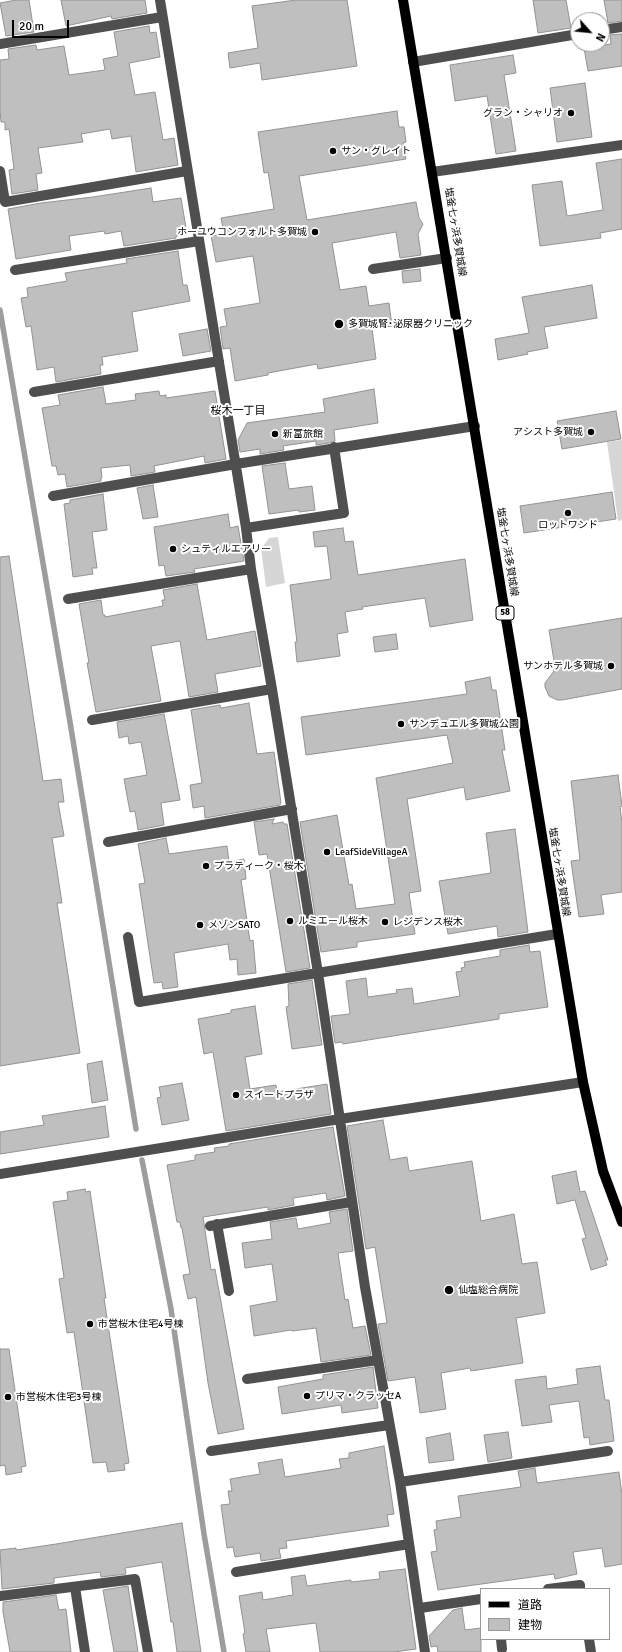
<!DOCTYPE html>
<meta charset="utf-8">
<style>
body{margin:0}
#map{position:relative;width:622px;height:1652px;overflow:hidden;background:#fff;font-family:Signika,"Noto Sans JP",sans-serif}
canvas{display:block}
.legend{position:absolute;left:480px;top:1588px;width:130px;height:52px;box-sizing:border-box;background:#fff;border:1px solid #999;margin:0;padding:5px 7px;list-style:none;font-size:12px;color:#000}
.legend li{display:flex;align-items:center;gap:8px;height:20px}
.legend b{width:20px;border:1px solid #999}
.north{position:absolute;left:570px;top:12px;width:40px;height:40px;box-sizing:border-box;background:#fff;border:1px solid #999;border-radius:50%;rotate:117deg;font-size:11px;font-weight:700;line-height:16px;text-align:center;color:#000}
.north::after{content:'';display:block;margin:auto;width:14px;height:18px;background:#000;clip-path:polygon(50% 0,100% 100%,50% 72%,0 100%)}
.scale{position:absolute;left:12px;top:20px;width:57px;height:18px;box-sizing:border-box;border:2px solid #000;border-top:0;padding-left:5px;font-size:12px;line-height:14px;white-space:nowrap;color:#000;-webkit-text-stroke:3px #fff;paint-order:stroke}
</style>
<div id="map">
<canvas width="622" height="1652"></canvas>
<ul class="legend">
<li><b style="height:5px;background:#000"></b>道路</li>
<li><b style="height:11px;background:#bfbfbf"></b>建物</li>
</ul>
<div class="north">N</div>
<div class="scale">20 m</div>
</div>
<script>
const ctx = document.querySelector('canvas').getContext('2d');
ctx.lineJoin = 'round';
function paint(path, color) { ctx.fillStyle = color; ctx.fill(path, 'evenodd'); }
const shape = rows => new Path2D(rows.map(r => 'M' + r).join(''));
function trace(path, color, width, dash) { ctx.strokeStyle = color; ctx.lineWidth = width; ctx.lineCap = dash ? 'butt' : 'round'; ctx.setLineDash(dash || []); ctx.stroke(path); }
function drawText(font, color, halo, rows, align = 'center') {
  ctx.font = font + ' Signika,"Noto Sans JP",sans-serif'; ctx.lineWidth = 4; ctx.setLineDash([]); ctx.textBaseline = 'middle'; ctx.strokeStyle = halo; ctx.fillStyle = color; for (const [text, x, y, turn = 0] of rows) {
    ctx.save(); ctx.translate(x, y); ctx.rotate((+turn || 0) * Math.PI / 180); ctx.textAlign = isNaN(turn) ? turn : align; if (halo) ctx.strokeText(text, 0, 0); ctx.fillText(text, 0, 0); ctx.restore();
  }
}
paint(shape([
 [622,440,622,520,618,521,607,442],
 [278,537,285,583,266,587,261,549,269,538]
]), '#d6d6d6');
trace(shape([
 [0,310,70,722,136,1129],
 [142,1160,171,1309,204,1534,224,1652]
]), '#9d9d9d', 5.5);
const building = shape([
 [16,0,29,0,34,32,6,36,0,3,16,0],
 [61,0,145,0,147,13,112,19,111,16,66,26,61,0],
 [296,0,347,0,357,66,262,80,260,63,230,68,228,53,258,48,252,6,296,0],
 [533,0,566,0,571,28,538,33,533,0],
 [604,0,622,0,622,21,608,23,604,0],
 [149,26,150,33,156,32,160,57,129,63,135,95,155,92,163,140,174,138,178,165,136,172,131,136,112,139,110,129,81,134,83,142,38,148,42,173,36,174,38,190,12,194,9,170,14,169,9,129,5,130,5,122,1,122,0,111,0,60,9,59,8,49,36,45,37,50,64,46,69,75,105,70,103,59,118,56,114,32,149,26],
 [622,34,622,66,588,71,584,48,611,44,610,35,622,34],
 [513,55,516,73,504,75,516,151,496,154,487,96,455,101,450,65,513,55],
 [585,83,592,137,557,142,550,88,585,83],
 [397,111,399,127,404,127,406,142,403,143,406,159,299,176,307,220,416,202,419,218,423,224,418,234,421,255,400,258,396,232,332,243,340,290,366,286,369,306,389,303,392,326,372,329,376,359,318,369,317,364,268,373,268,375,235,381,230,348,223,349,220,327,227,326,224,309,260,303,253,256,216,262,211,236,224,234,221,218,274,209,268,172,264,173,258,132,397,111],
 [622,159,622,229,600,233,601,238,540,246,532,185,562,181,567,216,603,210,596,163,622,159],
 [151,188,153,202,181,198,187,234,176,236,176,238,124,246,121,231,105,234,104,231,69,236,71,250,16,259,8,209,41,203,93,197,151,188],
 [178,251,183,285,187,285,190,301,132,312,138,351,102,357,103,365,100,365,101,374,56,382,54,367,37,370,31,326,26,327,21,298,28,297,27,288,67,281,65,273,127,263,126,259,178,251],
 [420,269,421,281,403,283,402,271,420,269],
 [592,285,597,318,544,327,548,348,527,352,528,354,498,360,495,339,529,333,522,297,592,285],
 [207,329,211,351,183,356,179,334,207,329],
 [103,387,106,404,136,400,135,394,159,391,160,396,166,395,166,398,215,391,226,459,205,463,204,456,154,466,155,472,131,476,130,465,101,468,102,478,101,478,101,481,67,487,65,474,58,475,56,466,52,466,42,408,60,405,58,395,103,387],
 [374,389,378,423,334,430,335,441,329,443,316,445,316,441,283,446,284,450,260,454,260,449,240,452,238,440,247,423,325,412,323,399,374,389],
 [616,411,621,439,562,449,557,421,616,411],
 [285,463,289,489,312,486,315,510,299,512,299,510,269,514,262,466,285,463],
 [153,485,158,517,143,519,137,488,153,485],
 [612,492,616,519,524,533,520,506,612,492],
 [103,494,107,530,92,532,97,568,92,568,93,574,73,577,64,504,70,503,70,500,103,494],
 [228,514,230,528,238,526,244,561,194,569,195,572,166,576,164,565,159,566,154,527,228,514],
 [343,528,345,542,353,541,358,575,465,559,473,620,430,627,425,598,362,607,363,609,345,612,348,632,337,634,340,656,297,662,295,642,297,642,290,585,331,579,327,546,315,547,313,532,343,528],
 [9,556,43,781,61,779,64,802,58,802,64,836,52,838,62,903,57,903,80,1053,0,1066,0,557,9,556],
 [197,584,207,640,255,631,261,666,215,674,218,692,189,697,180,641,151,646,161,701,96,712,87,663,89,663,79,604,101,600,103,615,105,615,105,617,163,606,162,600,165,600,163,590,197,584],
 [622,618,622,689,562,700,557,700,549,696,545,687,545,683,554,671,552,662,554,661,549,630,622,618],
 [396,634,398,649,375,652,373,637,396,634],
 [490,677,492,690,496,690,505,750,502,750,510,791,466,800,464,787,407,799,421,891,409,893,415,934,357,942,357,947,321,952,300,822,337,815,349,885,352,884,356,909,395,904,376,778,453,763,447,735,306,755,301,717,467,694,465,682,490,677],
 [249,703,257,754,274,752,281,803,280,805,205,818,204,806,193,808,190,785,202,783,191,710,220,705,221,708,249,703],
 [164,714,180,800,161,803,164,825,138,830,135,811,130,812,124,779,147,775,141,742,129,744,128,736,119,738,117,722,164,714],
 [618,775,622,806,620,807,622,823,622,892,601,895,604,914,579,917,571,861,580,860,571,781,618,775],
 [274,819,272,824,283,822,284,824,287,824,310,968,286,972,267,854,259,855,254,822,274,819],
 [515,829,528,932,498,937,497,926,448,934,439,881,491,873,486,833,515,829],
 [166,838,169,854,227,846,229,862,244,859,246,879,241,880,250,941,253,940,256,973,238,975,237,959,230,960,228,944,174,953,178,987,163,989,162,982,154,983,139,884,145,883,138,844,166,838],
 [529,945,530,952,540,951,548,1007,499,1014,499,1019,343,1044,342,1042,335,1043,331,1016,350,1014,346,981,366,978,368,997,397,993,396,990,412,988,414,1004,460,996,456,972,462,971,461,968,465,967,464,962,500,956,500,950,529,945],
 [312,980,322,1045,292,1049,286,1007,289,1006,288,984,312,980],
 [255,1006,262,1054,245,1057,250,1089,276,1085,277,1092,327,1084,331,1114,226,1131,213,1052,204,1054,198,1019,231,1013,231,1010,255,1006],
 [102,1061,108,1100,92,1103,87,1064,102,1061],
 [182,1083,189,1120,162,1125,157,1098,161,1097,159,1087,182,1083],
 [105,1106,109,1137,0,1154,0,1132,44,1125,42,1116,105,1106],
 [383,1120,390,1160,407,1157,409,1171,472,1161,481,1221,514,1214,522,1264,537,1262,545,1313,516,1318,523,1363,471,1371,470,1368,441,1373,446,1409,420,1413,415,1377,388,1381,378,1324,387,1323,375,1247,366,1249,347,1126,383,1120],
 [333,1127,345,1196,327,1200,326,1193,293,1198,294,1205,268,1210,268,1207,203,1217,211,1270,215,1269,244,1429,218,1434,208,1383,196,1297,188,1299,183,1275,190,1274,182,1228,181,1228,180,1222,177,1222,167,1165,195,1160,195,1155,215,1152,214,1148,229,1146,229,1144,333,1127],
 [576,1171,580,1192,585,1191,608,1260,605,1260,607,1265,591,1270,582,1239,586,1238,575,1200,557,1204,552,1176,576,1171],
 [85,1189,86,1192,90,1191,106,1298,104,1298,129,1463,124,1464,125,1470,108,1472,106,1462,93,1463,74,1332,67,1333,59,1279,64,1278,53,1202,68,1200,67,1192,85,1189],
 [347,1209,353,1251,338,1253,345,1300,348,1299,353,1328,365,1326,371,1355,321,1362,316,1328,292,1331,291,1330,254,1336,250,1306,277,1301,272,1264,245,1268,242,1243,272,1239,270,1222,296,1218,298,1229,331,1223,329,1212,347,1209],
 [0,1349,9,1349,26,1466,21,1467,22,1472,6,1475,5,1465,0,1466,0,1349],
 [600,1366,605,1400,609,1400,614,1441,590,1445,589,1437,584,1438,579,1401,549,1405,552,1422,522,1426,515,1380,546,1376,547,1389,578,1384,576,1369,600,1366],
 [373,1367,378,1408,342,1413,341,1405,282,1414,278,1387,323,1379,323,1375,373,1367],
 [508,1432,512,1458,488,1462,484,1435,508,1432],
 [450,1433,454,1460,429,1463,426,1438,450,1433],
 [384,1446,394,1514,387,1515,389,1526,286,1541,287,1548,279,1549,281,1558,261,1561,260,1553,235,1557,233,1547,227,1548,221,1505,230,1504,228,1491,232,1491,230,1479,260,1474,258,1463,282,1459,285,1477,341,1468,339,1459,349,1458,349,1453,384,1446],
 [535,1468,537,1483,619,1472,622,1495,622,1564,605,1567,602,1548,573,1552,577,1574,555,1579,554,1574,438,1590,431,1552,437,1551,434,1530,437,1529,436,1521,461,1517,458,1496,521,1487,518,1471,535,1468],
 [182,1523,201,1652,177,1652,173,1622,171,1622,162,1562,125,1568,126,1574,101,1577,100,1572,54,1578,54,1583,2,1589,0,1550,16,1548,16,1550,56,1544,182,1523],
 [405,1569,416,1649,394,1652,320,1652,316,1623,266,1629,270,1652,246,1652,243,1634,245,1633,239,1596,262,1592,263,1600,293,1595,291,1577,305,1575,307,1586,351,1580,351,1582,380,1579,379,1572,405,1569],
 [128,1586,138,1652,114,1652,103,1590,128,1586],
 [56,1595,59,1610,66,1609,71,1652,10,1652,3,1612,3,1602,56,1595],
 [462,1608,465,1630,481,1628,481,1652,438,1652,437,1646,431,1647,429,1636,453,1610,462,1608]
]);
paint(building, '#bfbfbf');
trace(building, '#939393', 1);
trace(shape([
 [160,0,246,528,251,569,272,689,318,973,365,1287,400,1482,425,1652],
 [602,30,622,27],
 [0,44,162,17],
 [413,62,578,34],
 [0,171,5,202,187,171],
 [432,172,622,145],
 [373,269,447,258],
 [15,270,199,241],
 [34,392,219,361],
 [53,496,236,464,475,426],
 [246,528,344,513,334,447],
 [68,599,251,569],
 [92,720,272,689],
 [108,842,292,809],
 [128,937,139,1002,557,934],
 [0,1174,340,1119,583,1082],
 [217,1224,229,1291],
 [210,1226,351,1202],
 [247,1379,378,1360],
 [211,1451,389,1425],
 [400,1482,608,1451],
 [236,1572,409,1544],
 [75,1587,85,1652],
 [548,1589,580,1585,580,1589],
 [0,1596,135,1579,148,1652],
 [420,1608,481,1599],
 [501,1639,502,1649],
 [589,1639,591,1652]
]), '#4f4f4f', 10);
trace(shape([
 [403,0,583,1082,603,1171,622,1222]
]), '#000', 10);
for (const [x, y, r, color] of [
 [571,113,4,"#000"],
 [333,151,4,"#000"],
 [315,232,4,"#000"],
 [339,324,5,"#000"],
 [591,432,4,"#000"],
 [275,434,4,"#000"],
 [568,513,4,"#000"],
 [173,549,4,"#000"],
 [611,666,4,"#000"],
 [401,724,4,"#000"],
 [327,852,4,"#000"],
 [206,866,4,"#000"],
 [290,921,4,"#000"],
 [385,922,4,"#000"],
 [200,925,4,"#000"],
 [236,1095,4,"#000"],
 [449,1290,5,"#000"],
 [90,1324,4,"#000"],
 [307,1396,4,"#000"],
 [8,1397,4,"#000"]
]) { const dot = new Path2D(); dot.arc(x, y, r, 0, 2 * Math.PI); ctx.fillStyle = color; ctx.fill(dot); trace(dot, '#fff', 1.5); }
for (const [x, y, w] of [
 [505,613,18]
]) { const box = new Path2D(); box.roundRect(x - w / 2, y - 7, w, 14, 3); ctx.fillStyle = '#fff'; ctx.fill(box); trace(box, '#000', 1); }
drawText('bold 9px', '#000', null, [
 ["58",505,613]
]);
drawText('10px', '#000', '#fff', [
 ["グラン・シャリオ",563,113,"right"],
 ["サン・グレイト",341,151],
 ["ホーユウコンフォルト多賀城",307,232,"right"],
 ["多賀城腎･泌尿器クリニック",348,324],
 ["アシスト多賀城",583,432,"right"],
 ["新富旅館",283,434],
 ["ロットワンド",568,525,"center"],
 ["シュティルエアリー",181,549],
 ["サンホテル多賀城",603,666,"right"],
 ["サンデュエル多賀城公園",409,724],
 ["LeafSideVillageA",335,852],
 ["プラティーク・桜木",214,866],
 ["ルミエール桜木",298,921],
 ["レジデンス桜木",393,922],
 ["メゾンSATO",208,925],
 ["スイートプラザ",244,1095],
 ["仙塩総合病院",458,1290],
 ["市営桜木住宅4号棟",98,1324],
 ["プリマ・クラッセA",315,1396],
 ["市営桜木住宅3号棟",16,1397]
], 'left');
drawText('10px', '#000', '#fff', [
 ["塩釜七ヶ浜多賀城線",455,232,81],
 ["塩釜七ヶ浜多賀城線",507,552,81],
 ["塩釜七ヶ浜多賀城線",559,872,81]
]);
drawText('11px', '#000', '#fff', [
 ["桜木一丁目",238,411]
]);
</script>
